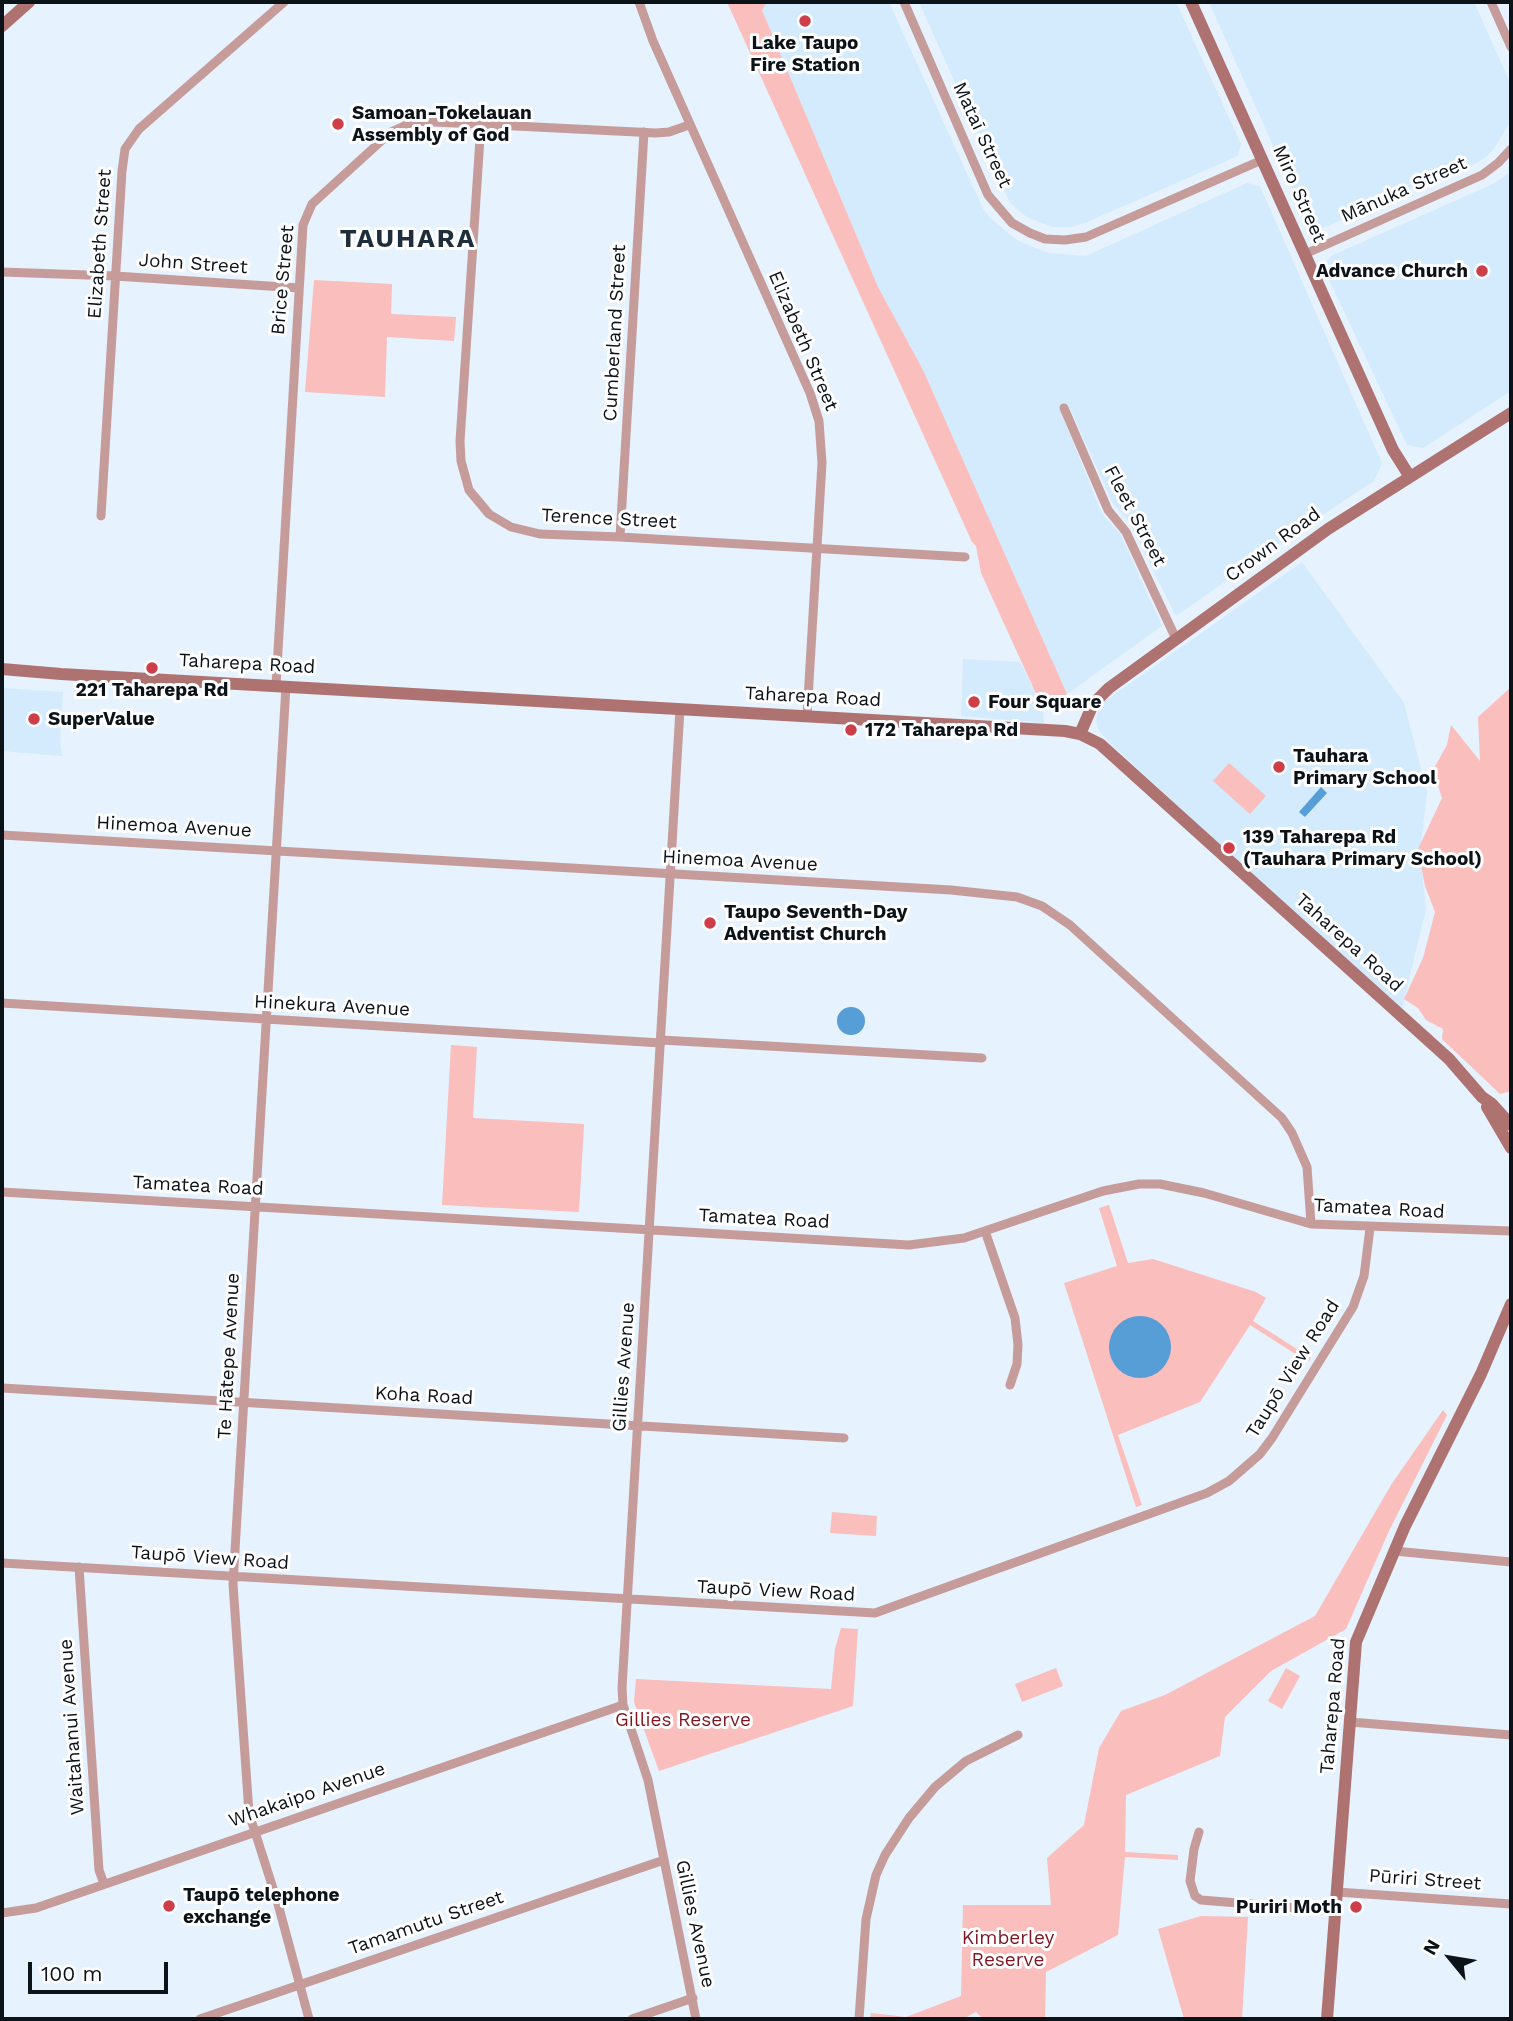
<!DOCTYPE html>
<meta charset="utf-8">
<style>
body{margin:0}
#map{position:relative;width:1513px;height:2021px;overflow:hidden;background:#e6f2fe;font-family:"Work Sans",sans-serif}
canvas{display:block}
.frame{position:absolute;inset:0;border:4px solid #0b1218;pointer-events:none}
.north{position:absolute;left:1415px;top:1923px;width:70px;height:70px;-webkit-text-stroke:5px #fff;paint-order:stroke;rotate:300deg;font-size:19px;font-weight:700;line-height:28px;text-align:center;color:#0b1218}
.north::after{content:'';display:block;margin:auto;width:24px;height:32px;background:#0b1218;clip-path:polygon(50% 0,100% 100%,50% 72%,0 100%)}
.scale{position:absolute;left:28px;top:1962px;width:140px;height:32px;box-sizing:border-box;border:4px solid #0b1218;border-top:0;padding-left:9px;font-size:21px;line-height:24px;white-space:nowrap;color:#0b1218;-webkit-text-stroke:5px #fff;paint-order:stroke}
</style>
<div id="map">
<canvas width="1513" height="2021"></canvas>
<div class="frame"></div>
<div class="north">N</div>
<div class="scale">100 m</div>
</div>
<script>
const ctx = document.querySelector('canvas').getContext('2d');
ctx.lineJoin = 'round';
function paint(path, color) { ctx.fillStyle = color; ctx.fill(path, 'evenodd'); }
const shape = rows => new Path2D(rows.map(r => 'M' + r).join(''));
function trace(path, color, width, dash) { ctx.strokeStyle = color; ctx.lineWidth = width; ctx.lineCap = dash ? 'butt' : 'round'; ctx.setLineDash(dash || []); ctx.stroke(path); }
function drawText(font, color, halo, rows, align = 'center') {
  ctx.font = font + ' "Work Sans",sans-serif'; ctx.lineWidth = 6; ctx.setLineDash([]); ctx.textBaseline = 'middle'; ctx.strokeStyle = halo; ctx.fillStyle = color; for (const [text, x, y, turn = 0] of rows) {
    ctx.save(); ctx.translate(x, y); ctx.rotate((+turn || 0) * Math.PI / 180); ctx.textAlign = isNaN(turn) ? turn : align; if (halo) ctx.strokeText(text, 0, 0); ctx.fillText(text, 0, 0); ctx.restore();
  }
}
paint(shape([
 [767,2,889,2,983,209,991,219,1017,240,1033,247,1049,253,1086,256,1247,183,1260,186,1382,463,1374,481,1290,536,1176,616,1129,522,1113,504,1068,404,1059,407,1102,514,1121,535,1162,626,1067,694,923,370,878,287,762,10],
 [919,2,1176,2,1241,144,1238,156,1087,222,1072,227,1052,227,1027,217,1011,204,998,179],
 [1209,2,1474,2,1511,85,1511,120,1496,146,1485,158,1473,165,1316,231,1311,231],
 [1511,171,1511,391,1423,448,1407,445,1323,267,1324,263,1333,255,1495,183],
 [1302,562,1404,703,1427,792,1420,853,1426,909,1401,1012,1109,742,1099,731,1096,720,1098,712,1105,701],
 [963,659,1020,662,1043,709,1044,723,961,716],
 [2,688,63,692,60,739,62,756,2,751]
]), '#d4eafd');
paint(shape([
 [727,2,767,2,762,10,878,287,923,370,1067,694,1043,709,981,573,976,546,972,542],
 [314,280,392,284,391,314,456,317,454,341,387,337,385,397,305,392],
 [1511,687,1511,1091,1500,1094,1442,1039,1443,1029,1426,1020,1418,1008,1404,999,1423,958,1435,912,1425,886,1418,849,1442,798,1433,770,1447,745,1451,725,1480,761,1478,717],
 [1229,763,1266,796,1250,814,1213,781],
 [451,1045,477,1047,473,1118,584,1124,579,1212,442,1205],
 [1109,1205,1128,1263,1153,1259,1256,1292,1266,1298,1253,1321,1311,1358,1308,1362,1250,1325,1200,1402,1118,1435,1142,1505,1136,1507,1064,1283,1117,1266,1099,1208],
 [1443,1410,1447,1415,1389,1531,1346,1629,1271,1671,1225,1717,1220,1756,1126,1795,1125,1852,1178,1855,1178,1860,1125,1857,1118,1935,1046,1972,1045,2019,983,2019,976,2012,963,2019,870,2019,871,2013,906,2017,961,1996,963,1905,1051,1905,1047,1858,1084,1825,1099,1748,1121,1711,1165,1695,1315,1616,1391,1485],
 [832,1512,877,1516,876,1536,830,1533],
 [841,1628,858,1629,853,1706,659,1771,634,1702,636,1679,831,1689,835,1649],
 [1056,1668,1063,1686,1022,1702,1015,1684],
 [1286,1668,1300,1676,1282,1709,1268,1701],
 [1201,1916,1248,1917,1242,2019,1184,2019,1158,1929]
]), '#fabebc');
paint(shape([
 [1321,787,1327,793,1305,817,1299,812],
 '837 1021a14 14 0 1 1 28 0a14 14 0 1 1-28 0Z',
 '1109 1347a31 31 0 1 1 62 0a31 31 0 1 1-62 0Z'
]), '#579dd6');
trace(shape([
 [639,2,653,41,810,393,819,421,822,463,807,716],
 [904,2,988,195,1012,223,1030,233,1045,239,1065,240,1086,237,1262,160],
 [1491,2,1511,47],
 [481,123,460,441,461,461,469,490,489,514,511,527,540,534,620,537,965,557],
 [1305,254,1482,175,1498,163,1511,149],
 [2,272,115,276,299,288],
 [1064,408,1108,510,1126,532,1176,639],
 [101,516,122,171,125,149,139,129,284,2],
 [620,537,644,132],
 [276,685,303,225,312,204,391,132,415,121,656,133,669,132,689,125],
 [286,686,233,1584,249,1813,278,1904,309,2019],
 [680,709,622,1688,623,1705,648,1780,696,2019],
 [2,835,951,890,1017,897,1042,906,1070,925,1282,1118,1292,1133,1307,1167,1311,1224],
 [2,1003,661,1043],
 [661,1040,982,1058],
 [2,1192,909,1245,964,1238,1103,1191,1139,1184,1160,1184,1204,1193,1311,1224,1511,1231],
 [985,1231,1015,1318,1018,1345,1017,1364,1010,1385],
 [2,1388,844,1438],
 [1394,1551,1511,1562],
 [2,1563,875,1613,1207,1493,1229,1481,1260,1454,1272,1438,1353,1307,1364,1276,1370,1228],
 [79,1567,99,1870,104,1884],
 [1350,1722,1511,1735],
 [1199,1832,1194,1849,1190,1881,1195,1896,1201,1900,1335,1911],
 [1337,1892,1511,1904],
 [2,1913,36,1908,623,1705],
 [200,2019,664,1860],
 [632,2019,693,1998],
 [859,2019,866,1919,876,1875,885,1855,909,1818,935,1787,966,1761,1018,1735]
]), '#c69c9b', 9);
trace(shape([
 [1191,2,1393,450,1410,477],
 [2,26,29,2],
 [2,669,61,674,1065,731,1080,734,1100,744,1449,1059,1482,1097,1492,1104,1511,1125],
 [1080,734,1093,704,1109,688,1328,529,1511,413],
 [1487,1107,1511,1148],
 [1327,2019,1356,1642,1405,1526,1481,1374,1511,1304]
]), '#ae7371', 12);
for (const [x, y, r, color] of [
 [805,21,7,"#ce3e49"],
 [338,124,7,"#ce3e49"],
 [1482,271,7,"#ce3e49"],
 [152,668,7,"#ce3e49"],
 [974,702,7,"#ce3e49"],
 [34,719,7,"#ce3e49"],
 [851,730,7,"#ce3e49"],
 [1279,767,7,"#ce3e49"],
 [1229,848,7,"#ce3e49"],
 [710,923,7,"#ce3e49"],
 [169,1906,7,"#ce3e49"],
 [1356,1907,7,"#ce3e49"]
]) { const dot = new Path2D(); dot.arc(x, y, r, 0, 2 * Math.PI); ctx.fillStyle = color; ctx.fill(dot); trace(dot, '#fff', 2.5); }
drawText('bold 19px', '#0b1218', '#fff', [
 ["Lake Taupo",805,43,"center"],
 ["Fire Station",805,65,"center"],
 ["Samoan-Tokelauan",352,113],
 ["Assembly of God",352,135],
 ["Advance Church",1468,271,"right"],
 ["221 Taharepa Rd",152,690,"center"],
 ["Four Square",988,702],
 ["SuperValue",48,719],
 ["172 Taharepa Rd",865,730],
 ["Tauhara",1293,756],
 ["Primary School",1293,778],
 ["139 Taharepa Rd",1243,837],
 ["(Tauhara Primary School)",1243,859],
 ["Taupo Seventh-Day",724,912],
 ["Adventist Church",724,934],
 ["Taupō telephone",183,1895],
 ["exchange",183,1917],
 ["Puriri Moth",1342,1907,"right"]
], 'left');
drawText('19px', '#0b1218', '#fff', [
 ["Mataī Street",982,135,65],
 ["Mānuka Street",1404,190,-24],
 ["Miro Street",1299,194,66],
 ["Elizabeth Street",100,244,-86],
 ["John Street",193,264,4],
 ["Brice Street",283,280,-85],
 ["Cumberland Street",615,333,-87],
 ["Elizabeth Street",803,341,67],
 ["Fleet Street",1135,516,62],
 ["Terence Street",609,519,3],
 ["Crown Road",1273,545,-36],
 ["Taharepa Road",247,664,3],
 ["Taharepa Road",813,697,3],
 ["Hinemoa Avenue",174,827,3],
 ["Hinemoa Avenue",740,861,3],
 ["Taharepa Road",1349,943,42],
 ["Hinekura Avenue",332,1006,3],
 ["Tamatea Road",198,1186,3],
 ["Tamatea Road",1379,1209,3],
 ["Tamatea Road",764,1219,3],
 ["Te Hātepe Avenue",229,1356,-87],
 ["Gillies Avenue",624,1367,-86],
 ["Taupō View Road",1293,1369,-58],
 ["Koha Road",424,1396,3],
 ["Taupō View Road",210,1558,4],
 ["Taupō View Road",776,1591,3],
 ["Taharepa Road",1333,1706,-85],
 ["Waitahanui Avenue",72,1727,-94],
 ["Whakaipo Avenue",307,1795,-19],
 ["Pūriri Street",1425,1880,4],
 ["Tamamutu Street",426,1923,-19],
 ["Gillies Avenue",695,1924,78]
]);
drawText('19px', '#7f1421', '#fff', [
 ["Gillies Reserve",683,1720],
 ["Kimberley",1008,1938],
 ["Reserve",1008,1960]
]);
ctx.letterSpacing = '2px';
drawText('bold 26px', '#1e2e3c', '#fff', [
 ["TAUHARA",408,239]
]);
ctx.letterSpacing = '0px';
</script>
